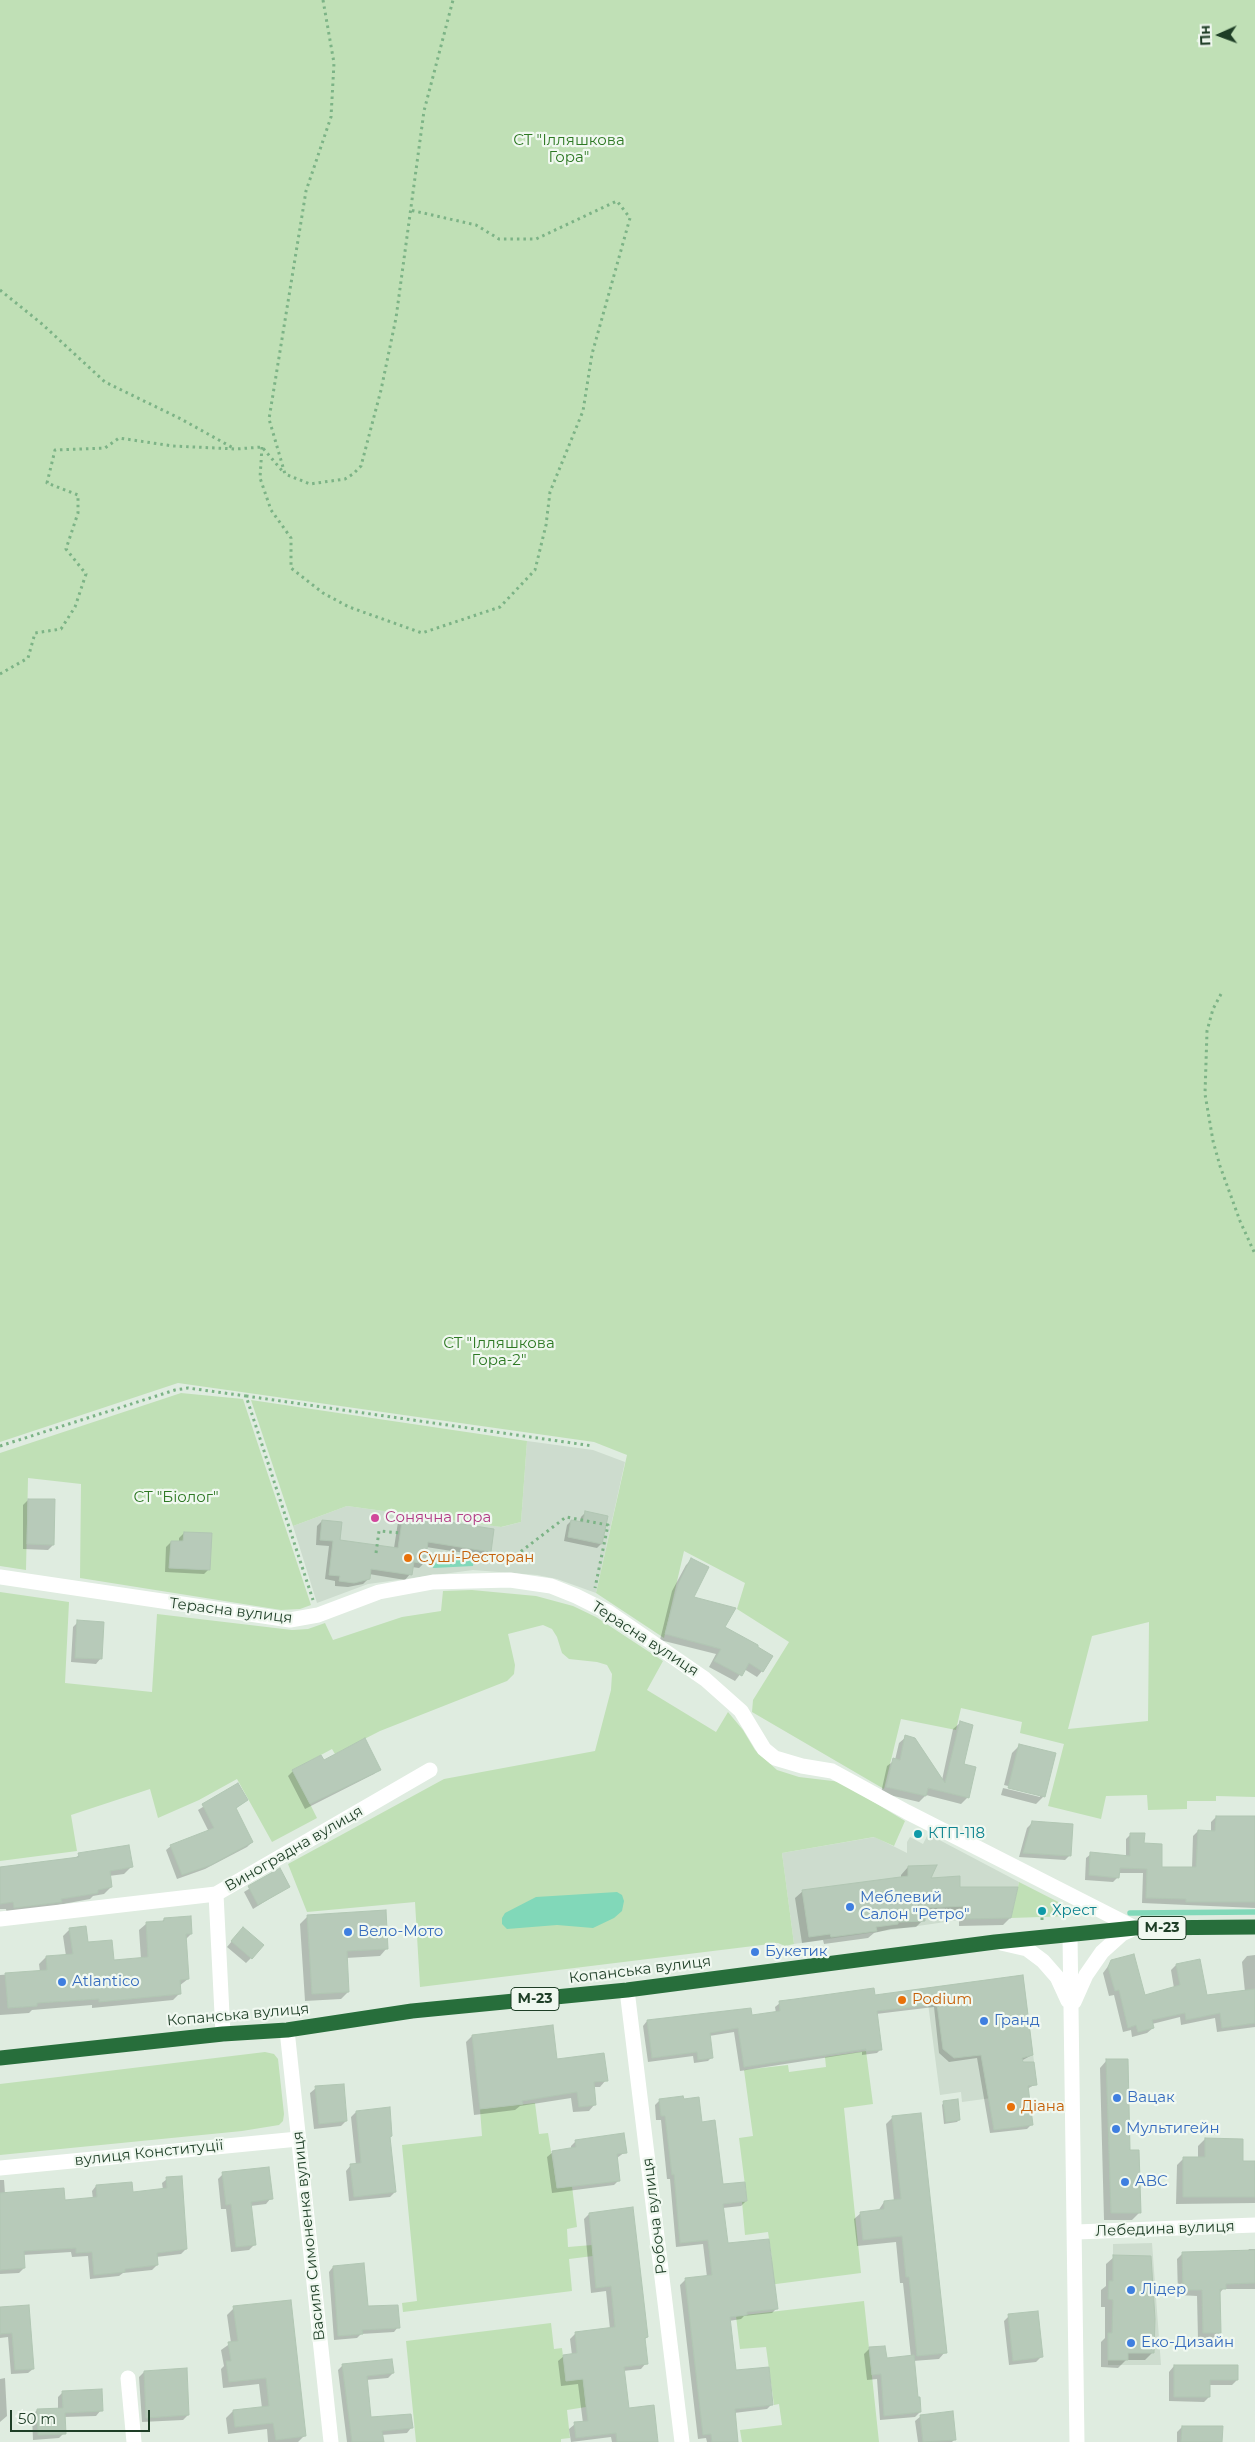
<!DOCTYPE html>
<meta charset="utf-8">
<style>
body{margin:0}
#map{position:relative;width:1255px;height:2442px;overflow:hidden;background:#dfece0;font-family:Montserrat,sans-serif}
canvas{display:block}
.north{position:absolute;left:1195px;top:10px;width:50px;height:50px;-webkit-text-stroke:4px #f0f8f0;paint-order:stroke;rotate:268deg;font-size:14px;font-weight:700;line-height:20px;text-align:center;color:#1e3e26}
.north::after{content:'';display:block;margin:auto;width:18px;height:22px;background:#1e3e26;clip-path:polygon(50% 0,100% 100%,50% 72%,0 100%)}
.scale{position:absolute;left:10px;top:2410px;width:140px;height:22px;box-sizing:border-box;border:2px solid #1e3e26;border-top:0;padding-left:6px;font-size:15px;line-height:18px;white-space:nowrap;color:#1e3e26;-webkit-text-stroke:4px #f0f8f0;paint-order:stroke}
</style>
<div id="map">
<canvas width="1255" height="2442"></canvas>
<div class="north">Пн</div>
<div class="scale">50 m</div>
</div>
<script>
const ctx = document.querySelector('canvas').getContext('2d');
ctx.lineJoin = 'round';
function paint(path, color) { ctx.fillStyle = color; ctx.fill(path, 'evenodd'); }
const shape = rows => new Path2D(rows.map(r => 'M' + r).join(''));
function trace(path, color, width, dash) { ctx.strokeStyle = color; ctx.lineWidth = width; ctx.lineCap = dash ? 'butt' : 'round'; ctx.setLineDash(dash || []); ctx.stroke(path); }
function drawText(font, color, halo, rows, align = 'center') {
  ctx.font = font + ' Montserrat,sans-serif'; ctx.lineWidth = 4.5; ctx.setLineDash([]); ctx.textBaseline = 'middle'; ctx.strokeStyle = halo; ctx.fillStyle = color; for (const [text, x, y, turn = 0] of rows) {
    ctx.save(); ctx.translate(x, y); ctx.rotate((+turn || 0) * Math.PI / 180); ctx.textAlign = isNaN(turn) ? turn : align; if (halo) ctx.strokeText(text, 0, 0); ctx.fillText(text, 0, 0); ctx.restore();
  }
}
paint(shape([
 [527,1441,593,1450,625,1462,596,1593,557,1579,537,1575,473,1570,368,1584,317,1603,293,1526,347,1506,502,1527,521,1522],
 [928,1834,1019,1882,1011,1918,966,1919,794,1944,782,1853,875,1837,907,1853,907,1842,910,1837,923,1844],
 [1023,1975,1037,2085,1028,2086,1029,2093,962,2102,961,2092,940,2095,926,1988],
 [1152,2243,1161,2365,1108,2365,1108,2333,1112,2333,1113,2300,1108,2299,1109,2281,1113,2281,1113,2244]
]), '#cddcce');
paint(shape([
 [0,0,1255,0,1255,1797,1216,1796,1216,1801,1187,1801,1187,1809,1148,1810,1147,1795,1106,1796,1101,1819,1048,1806,1064,1744,1020,1733,1022,1722,961,1708,956,1730,901,1719,884,1789,752,1712,753,1700,789,1642,737,1609,745,1583,684,1551,664,1638,596,1593,627,1455,594,1442,178,1383,0,1442],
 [1149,1622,1148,1721,1068,1729,1092,1636],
 [181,1393,243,1399,311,1605,300,1609,281,1610,80,1578,81,1484,28,1478,26,1570,0,1566,0,1453],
 [251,1400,527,1441,521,1522,501,1527,347,1506,293,1526],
 [472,1590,536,1596,573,1606,596,1617,663,1661,647,1690,716,1732,728,1712,743,1730,755,1750,777,1770,799,1777,841,1782,905,1821,894,1846,874,1837,782,1853,794,1944,785,1946,778,1943,420,1987,415,1902,307,1912,288,1864,444,1779,595,1751,611,1690,612,1674,607,1665,597,1662,569,1659,562,1653,557,1637,552,1629,543,1625,508,1634,515,1665,514,1674,507,1681,380,1731,335,1754,332,1749,293,1770,317,1818,272,1842,237,1779,199,1800,158,1818,150,1789,71,1815,77,1851,0,1861,0,1592,69,1602,65,1683,152,1692,157,1614,292,1630,308,1629,325,1623,333,1640,402,1617,441,1611,443,1591],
 [1019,1882,1072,1909,1071,1916,1011,1918],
 [866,2051,873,2104,844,2108,861,2273,753,2287,772,2259,768,2232,745,2235,742,2202,747,2201,739,2138,753,2136,744,2070,788,2065,789,2072,826,2067,825,2057],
 [265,2052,274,2054,278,2059,284,2114,283,2121,279,2125,242,2131,0,2155,0,2084],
 [535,2103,539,2134,548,2133,557,2188,572,2186,577,2227,567,2229,568,2247,592,2245,593,2256,569,2259,572,2291,403,2312,402,2303,417,2301,402,2145,482,2136,480,2109],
 [864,2301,879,2442,742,2442,740,2430,782,2425,779,2404,774,2405,766,2347,740,2349,736,2316],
 [551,2323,554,2349,562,2348,566,2381,583,2379,586,2407,567,2410,570,2438,561,2439,561,2442,416,2442,406,2341]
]), '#c0e0b6');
paint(shape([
 [435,1553,474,1558,473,1566,433,1568],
 [617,1892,622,1895,624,1901,622,1911,614,1918,593,1928,557,1925,507,1929,502,1924,502,1918,505,1913,536,1897]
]), '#81d8b9');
paint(shape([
 [28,1500,53,1545,48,1550,23,1549,23,1505],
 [585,1513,601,1544,597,1548,564,1541,567,1525,571,1521,580,1523,581,1517],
 [403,1517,489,1551,484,1556,426,1547,424,1563,419,1568,412,1567,410,1574,405,1580,369,1574,369,1578,363,1584,348,1587,335,1586,335,1581,325,1579,329,1546,316,1545,317,1526,322,1521,339,1542,394,1548,398,1522],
 [184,1533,209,1569,204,1574,165,1572,166,1547,171,1542,179,1542,179,1538],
 [692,1559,692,1598,723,1628,762,1671,757,1677,744,1669,735,1681,709,1667,716,1654,660,1640,672,1591,686,1565],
 [78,1622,101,1658,96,1664,71,1662,73,1627],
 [960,1723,968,1797,961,1804,926,1795,919,1802,881,1793,887,1766,895,1760,899,1743,906,1737,942,1780,953,1729],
 [1020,1745,1044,1796,1036,1804,1001,1795,1003,1788,1040,1797,1040,1794,1004,1785,1012,1753],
 [323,1762,379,1769,374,1774,305,1809,288,1776,293,1771],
 [238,1785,247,1800,235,1809,252,1842,247,1847,205,1869,177,1879,166,1850,171,1846,209,1832,198,1810],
 [1216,1817,1255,1818,1255,1908,1142,1903,1143,1873,1118,1873,1118,1877,1113,1882,1085,1880,1086,1858,1091,1854,1126,1856,1126,1839,1131,1834,1143,1844,1161,1868,1192,1868,1193,1836,1198,1831,1211,1832,1211,1822],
 [1032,1823,1070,1855,1065,1860,1019,1857,1027,1828],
 [79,1855,131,1867,124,1874,109,1876,111,1887,104,1894,93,1896,90,1899,58,1905,53,1909,7,1914,6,1909,0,1909,0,1868,75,1858],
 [908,1867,929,1879,959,1888,1010,1918,1003,1925,959,1926,959,1913,923,1914,923,1920,916,1927,891,1929,874,1933,868,1938,824,1944,823,1940,802,1943,795,1898,803,1891,901,1878,901,1875],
 [279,1870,288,1887,253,1909,244,1892],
 [308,1916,387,1948,380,1956,346,1958,348,1992,341,1999,305,2001,300,1924],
 [164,1919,191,1934,186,1939,188,1979,179,1986,180,1993,173,2000,92,2008,92,2005,32,2010,29,2013,0,2015,0,1975,40,1972,39,1964,46,1957,66,1956,63,1936,70,1929,113,1962,141,1959,139,1930,146,1924,161,1923],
 [238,1934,251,1958,246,1963,227,1947],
 [1255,1955,1255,2027,1217,2032,1215,2018,1181,2025,1180,2017,1152,2024,1153,2028,1147,2033,1132,2037,1131,2030,1123,2032,1114,1995,1109,1996,1103,1973,1112,1961,1144,1997,1174,1988,1171,1970,1176,1965,1206,1997,1245,1992,1242,1962,1247,1956],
 [1022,1976,1032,2055,1021,2061,1036,2084,1027,2089,1031,2125,1027,2129,990,2133,977,2058,949,2062,939,2053,934,2007,876,2014,881,2049,877,2053,862,2055,862,2052,740,2071,734,2032,709,2036,712,2057,708,2061,694,2063,693,2056,648,2062,643,2026,647,2021,751,2017,776,2013,775,2007,780,2003,874,1997],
 [472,2036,556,2060,606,2080,600,2087,593,2087,595,2104,589,2111,573,2112,571,2098,520,2106,515,2110,474,2115,466,2042],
 [1107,2060,1129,2151,1140,2212,1132,2220,1104,2220,1100,2068],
 [316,2088,346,2121,341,2126,314,2129,310,2093],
 [660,2100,701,2123,722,2186,746,2201,741,2206,723,2208,727,2245,777,2308,772,2313,744,2316,741,2319,729,2321,735,2372,772,2404,767,2409,734,2413,738,2442,707,2442,706,2438,698,2439,680,2285,685,2280,707,2277,703,2244,676,2247,670,2179,667,2179,661,2120,656,2120,655,2105],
 [944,2102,959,2120,957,2122,944,2124,942,2105],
 [356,2112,391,2136,389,2138,395,2192,390,2197,349,2201,346,2171,351,2165,356,2165,351,2117],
 [892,2118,945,2352,939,2359,913,2361,916,2398,920,2412,915,2417,880,2420,877,2379,867,2380,864,2354,870,2348,885,2359,911,2357,903,2283,900,2283,896,2242,857,2246,854,2219,861,2213,878,2211,884,2202,894,2201,886,2124],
 [1205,2139,1242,2162,1255,2162,1255,2203,1176,2204,1177,2165,1184,2158,1198,2159,1198,2146],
 [576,2141,625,2152,617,2158,619,2180,614,2185,552,2193,547,2157,553,2152,571,2149,571,2146],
 [223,2174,271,2198,266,2204,250,2206,254,2245,249,2250,231,2252,226,2209,221,2209,218,2179],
 [167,2179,186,2249,181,2254,156,2257,157,2265,152,2270,123,2273,119,2276,90,2279,88,2256,72,2257,71,2252,23,2255,24,2268,19,2273,0,2274,0,2180,4,2180,5,2194,63,2201,93,2199,92,2191,96,2186,131,2193,163,2190,162,2183],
 [589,2214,647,2337,644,2340,646,2363,641,2369,623,2371,628,2409,657,2442,612,2442,611,2437,571,2442,569,2429,575,2424,583,2423,578,2384,561,2386,558,2361,564,2356,572,2355,570,2339,575,2334,610,2329,606,2291,591,2293,584,2219],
 [1249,2249,1255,2249,1255,2289,1223,2289,1219,2294,1220,2332,1214,2338,1198,2339,1197,2296,1178,2295,1177,2259,1183,2253,1247,2252],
 [1114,2257,1153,2352,1145,2360,1126,2360,1118,2368,1101,2367,1101,2342,1105,2338,1105,2307,1101,2307,1101,2290,1106,2286,1106,2264],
 [333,2267,367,2308,398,2327,394,2332,361,2334,357,2338,334,2340,329,2272],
 [234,2308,305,2435,298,2442,268,2442,267,2429,228,2434,226,2418,233,2411,262,2408,259,2384,223,2388,221,2369,224,2366,221,2350,231,2343,227,2315],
 [0,2309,33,2369,28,2373,11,2374,8,2337,0,2338],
 [1009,2316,1041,2357,1036,2362,1009,2365,1004,2321],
 [343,2365,393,2373,388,2378,366,2380,370,2418,411,2428,407,2433,382,2435,382,2442,347,2442,338,2370],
 [1174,2366,1237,2380,1232,2385,1209,2385,1209,2397,1204,2402,1169,2401,1169,2372],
 [144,2372,188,2415,183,2420,142,2422,139,2377],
 [5,2378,7,2416,0,2422,0,2379],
 [63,2392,101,2410,96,2416,64,2417,64,2433,59,2438,33,2440,32,2416,37,2410,58,2409,58,2397],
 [921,2416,954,2440,952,2442,918,2442,915,2421],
 [1182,2427,1221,2442,1177,2442,1177,2432]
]), '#0003');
trace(shape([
 [1130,1913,1255,1912]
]), '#81d8b9', 5.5);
const building = shape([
 [28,1499,55,1499,54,1545,27,1544,28,1499],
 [585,1511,608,1516,602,1544,568,1537,571,1520,583,1522,585,1511],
 [403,1515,494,1529,491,1552,428,1542,425,1564,414,1562,412,1575,371,1569,370,1579,354,1583,339,1581,340,1576,329,1575,333,1541,320,1540,322,1520,342,1522,340,1540,398,1548,403,1515],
 [184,1532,212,1533,210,1570,169,1568,171,1541,183,1541,184,1532],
 [691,1558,709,1567,694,1597,736,1608,725,1627,758,1645,758,1647,773,1656,763,1672,749,1663,742,1676,714,1661,721,1649,665,1634,678,1584,691,1558],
 [77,1620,104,1622,102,1659,75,1658,77,1620],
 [960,1721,973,1725,964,1764,976,1767,969,1798,928,1788,926,1796,886,1787,893,1758,900,1760,905,1735,915,1738,945,1783,960,1721],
 [365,1738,381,1770,310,1804,292,1770,321,1755,324,1760,365,1738],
 [1019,1744,1056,1753,1045,1797,1008,1788,1019,1744],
 [238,1783,248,1800,236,1808,253,1842,211,1865,182,1875,170,1845,214,1828,202,1804,238,1783],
 [1216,1816,1255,1816,1255,1902,1186,1902,1186,1899,1146,1898,1147,1869,1120,1868,1119,1878,1089,1875,1090,1852,1130,1856,1130,1833,1145,1833,1144,1843,1162,1844,1162,1867,1196,1867,1198,1830,1215,1831,1216,1816],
 [1032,1821,1073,1824,1071,1856,1023,1853,1032,1821],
 [129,1845,133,1867,110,1871,112,1887,98,1890,98,1893,61,1899,62,1902,14,1908,13,1902,0,1904,0,1867,79,1857,78,1853,129,1845],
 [937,1865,931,1878,960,1876,960,1887,1018,1887,1011,1918,966,1919,966,1906,924,1908,925,1921,898,1922,898,1924,876,1927,877,1931,831,1937,830,1934,809,1937,802,1890,908,1876,908,1866,937,1865],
 [280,1868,290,1887,258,1905,248,1886,280,1868],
 [386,1910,388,1949,347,1951,349,1992,312,1994,307,1915,386,1910],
 [191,1916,192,1934,186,1934,189,1979,180,1980,181,1994,99,2002,99,1999,37,2003,37,2006,8,2008,5,1973,47,1970,46,1956,73,1954,69,1928,86,1926,88,1942,112,1940,114,1960,148,1957,146,1922,164,1921,164,1918,191,1916],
 [243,1927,264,1945,252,1959,231,1941,243,1927],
 [1134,1954,1145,1995,1180,1985,1176,1964,1200,1959,1207,1995,1255,1989,1255,2023,1222,2028,1220,2013,1186,2020,1185,2013,1152,2020,1154,2028,1138,2032,1136,2025,1128,2028,1119,1990,1115,1991,1108,1967,1111,1960,1134,1954],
 [1023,1975,1033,2055,1022,2058,1023,2062,1034,2062,1037,2085,1028,2086,1033,2125,994,2130,981,2055,954,2058,943,2049,937,2004,877,2011,882,2050,866,2051,866,2049,744,2067,738,2028,710,2033,713,2058,698,2060,697,2052,652,2058,647,2020,751,2008,752,2015,780,2011,779,2001,795,1999,874,1988,875,1995,1023,1975],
 [553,2025,557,2059,604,2053,608,2081,594,2082,596,2105,579,2107,577,2092,522,2101,523,2104,480,2109,472,2035,553,2025],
 [1106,2059,1128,2059,1130,2150,1139,2150,1141,2213,1111,2213,1106,2059],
 [344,2084,347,2121,319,2124,315,2086,344,2084],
 [683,2096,684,2099,699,2097,702,2122,715,2120,723,2184,745,2182,747,2201,723,2204,728,2243,769,2239,778,2309,747,2312,747,2315,730,2317,736,2370,769,2367,773,2405,735,2409,738,2442,712,2442,711,2434,703,2435,685,2278,712,2275,708,2240,680,2243,674,2174,672,2175,665,2116,661,2116,659,2099,683,2096],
 [958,2099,960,2120,946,2122,943,2101,958,2099],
 [390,2107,392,2136,390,2137,396,2192,354,2197,350,2164,361,2163,356,2111,390,2107],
 [921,2113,947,2353,917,2356,909,2277,906,2277,902,2236,863,2240,860,2212,884,2209,884,2201,901,2199,892,2116,921,2113],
 [624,2133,627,2153,617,2154,620,2181,557,2188,552,2151,576,2147,575,2140,624,2133],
 [1205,2138,1243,2139,1243,2161,1255,2161,1255,2197,1183,2197,1183,2157,1205,2157,1205,2138],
 [269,2167,273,2199,251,2202,256,2245,236,2247,231,2204,226,2205,222,2172,269,2167],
 [182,2176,187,2249,157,2253,158,2265,125,2269,125,2272,94,2275,92,2252,76,2253,76,2248,24,2251,25,2268,0,2270,0,2193,64,2188,65,2200,97,2197,96,2185,132,2182,133,2192,167,2188,166,2177,182,2176],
 [633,2207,648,2337,645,2338,648,2364,624,2367,629,2408,654,2405,658,2442,617,2442,616,2433,576,2438,574,2422,588,2421,583,2379,566,2381,563,2355,577,2353,575,2332,615,2327,611,2286,596,2288,589,2213,633,2207],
 [1255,2250,1255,2283,1226,2284,1226,2289,1220,2289,1221,2333,1203,2333,1202,2290,1183,2290,1182,2252,1255,2250],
 [1113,2255,1151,2256,1155,2319,1154,2353,1128,2353,1128,2360,1108,2360,1108,2333,1112,2333,1113,2300,1108,2299,1109,2281,1113,2281,1113,2255],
 [364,2263,368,2306,398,2305,400,2328,362,2330,363,2334,338,2336,333,2266,364,2263],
 [291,2300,306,2436,276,2440,273,2423,235,2427,233,2410,269,2406,266,2378,229,2382,226,2361,231,2361,228,2342,238,2341,233,2306,291,2300],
 [29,2305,34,2369,15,2370,12,2333,0,2334,0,2307,29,2305],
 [1038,2311,1043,2357,1013,2361,1008,2314,1038,2311],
 [885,2346,887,2358,914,2355,918,2397,920,2397,921,2412,884,2416,881,2374,872,2375,869,2347,885,2346],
 [392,2359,394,2373,367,2376,371,2417,411,2414,413,2428,382,2431,384,2442,352,2442,342,2364,392,2359],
 [1174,2365,1238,2365,1238,2380,1210,2380,1210,2397,1174,2397,1174,2365],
 [187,2368,189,2415,146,2418,144,2371,187,2368],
 [102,2389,103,2411,65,2413,66,2434,38,2435,37,2409,63,2408,62,2391,102,2389],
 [953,2411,956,2440,923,2442,920,2415,953,2411],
 [1182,2426,1223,2426,1222,2442,1181,2442,1182,2426]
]);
paint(building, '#b7cab9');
trace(building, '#b1c6b3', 1);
trace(shape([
 [323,0,334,63,331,117,306,191,269,419,285,474,310,484,345,479,353,474,361,466,381,390,396,318,424,111,453,0],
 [0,290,42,324,105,382,181,419,235,449],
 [262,447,260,478,271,510,291,538,291,568,323,593,349,607,422,633,500,607,535,570,546,525,550,492,583,411,592,354,630,218,617,201,536,239,499,239,476,225,410,210],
 [0,674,28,658,35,633,61,629,75,607,86,574,66,549,78,513,78,495,47,483,55,450,105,448,119,438,173,446,236,449,262,447,284,473],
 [1221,994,1213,1009,1207,1031,1205,1094,1213,1141,1220,1166,1240,1221,1255,1254],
 [246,1396,593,1446],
 [0,1446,175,1390,188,1388,246,1396,313,1600],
 [376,1553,379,1531,400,1533],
 [490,1554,515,1556,566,1517,608,1525,595,1588],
 [1042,1911,1042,1923]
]), '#7cb386', 3, [2.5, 4]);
trace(shape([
 [0,1577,290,1620,318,1615,379,1592,433,1582,510,1580,551,1586,576,1596,608,1612,705,1679,741,1711,764,1749,775,1758,802,1766,832,1771,907,1812,1135,1928],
 [216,1894,223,2034],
 [0,1919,216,1894,430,1770],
 [627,1990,682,2442],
 [287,2030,331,2442],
 [0,2168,298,2139],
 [1076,2232,1255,2225],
 [128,2378,134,2442]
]), '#fff', 15);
trace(shape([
 [1070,1935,1077,2442],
 [1001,1943,1027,1949,1043,1961,1057,1977,1068,2001],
 [1074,2002,1086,1975,1102,1952,1122,1934,1135,1928]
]), '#fff', 15);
trace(shape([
 [0,2058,223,2034,287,2030,412,2011,627,1990,995,1942,1135,1928,1255,1927]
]), '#276e3b', 15);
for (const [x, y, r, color] of [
 [375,1518,5,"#d1479c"],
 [408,1558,5,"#e8710a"],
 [918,1834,5,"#0f9aa8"],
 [850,1907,5,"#3f7fe0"],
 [1042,1911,5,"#0f9aa8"],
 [348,1932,5,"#3f7fe0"],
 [755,1952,5,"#3f7fe0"],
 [62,1982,5,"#3f7fe0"],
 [902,2000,5,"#e8710a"],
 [984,2021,5,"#3f7fe0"],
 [1117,2098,5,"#3f7fe0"],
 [1011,2107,5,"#e8710a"],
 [1116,2129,5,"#3f7fe0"],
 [1125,2182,5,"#3f7fe0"],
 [1131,2290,5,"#3f7fe0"],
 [1131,2343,5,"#3f7fe0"]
]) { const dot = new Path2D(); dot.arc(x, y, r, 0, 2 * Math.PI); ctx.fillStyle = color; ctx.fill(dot); trace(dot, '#f0f8f0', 2); }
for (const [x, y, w] of [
 [1162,1928,48],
 [535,1999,48]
]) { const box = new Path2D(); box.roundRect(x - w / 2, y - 11.5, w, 23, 4); ctx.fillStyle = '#f0f8f0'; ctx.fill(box); trace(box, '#1e3e26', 1); }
drawText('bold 14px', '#1e3e26', null, [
 ["М-23",1162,1928],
 ["М-23",535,1999]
]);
drawText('15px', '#2e7924', '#f0f8f0', [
 ["СТ \"Ілляшкова",569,141],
 ["Гора\"",569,158],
 ["СТ \"Ілляшкова",499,1344],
 ["Гора-2\"",499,1361],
 ["СТ \"Біолог\"",176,1498]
]);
drawText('15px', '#b23c85', '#f0f8f0', [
 ["Сонячна гора",385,1518]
], 'left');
drawText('15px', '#c56008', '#f0f8f0', [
 ["Суші-Ресторан",418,1558],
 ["Podium",912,2000],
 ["Діана",1021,2107]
], 'left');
drawText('15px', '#1e3e26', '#f0f8f0', [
 ["Терасна вулиця",231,1611,7],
 ["Терасна вулиця",645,1639,33],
 ["Виноградна вулиця",294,1849,-30],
 ["Копанська вулиця",640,1970,-7],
 ["Копанська вулиця",238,2015,-5],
 ["вулиця Конституції",149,2153,-6],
 ["Робоча вулиця",655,2216,-97],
 ["Лебедина вулиця",1165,2229,-2],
 ["Василя Симоненка вулиця",309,2236,-96]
]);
drawText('15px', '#0d838f', '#f0f8f0', [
 ["КТП-118",928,1834],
 ["Хрест",1052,1911]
], 'left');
drawText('15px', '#366cbe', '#f0f8f0', [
 ["Меблевий",860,1898],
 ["Салон \"Ретро\"",860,1915],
 ["Вело-Мото",358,1932],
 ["Букетик",765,1952],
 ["Atlantico",72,1982],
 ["Гранд",994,2021],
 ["Вацак",1127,2098],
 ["Мультигейн",1126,2129],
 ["ABC",1135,2182],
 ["Лідер",1141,2290],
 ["Еко-Дизайн",1141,2343]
], 'left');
</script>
